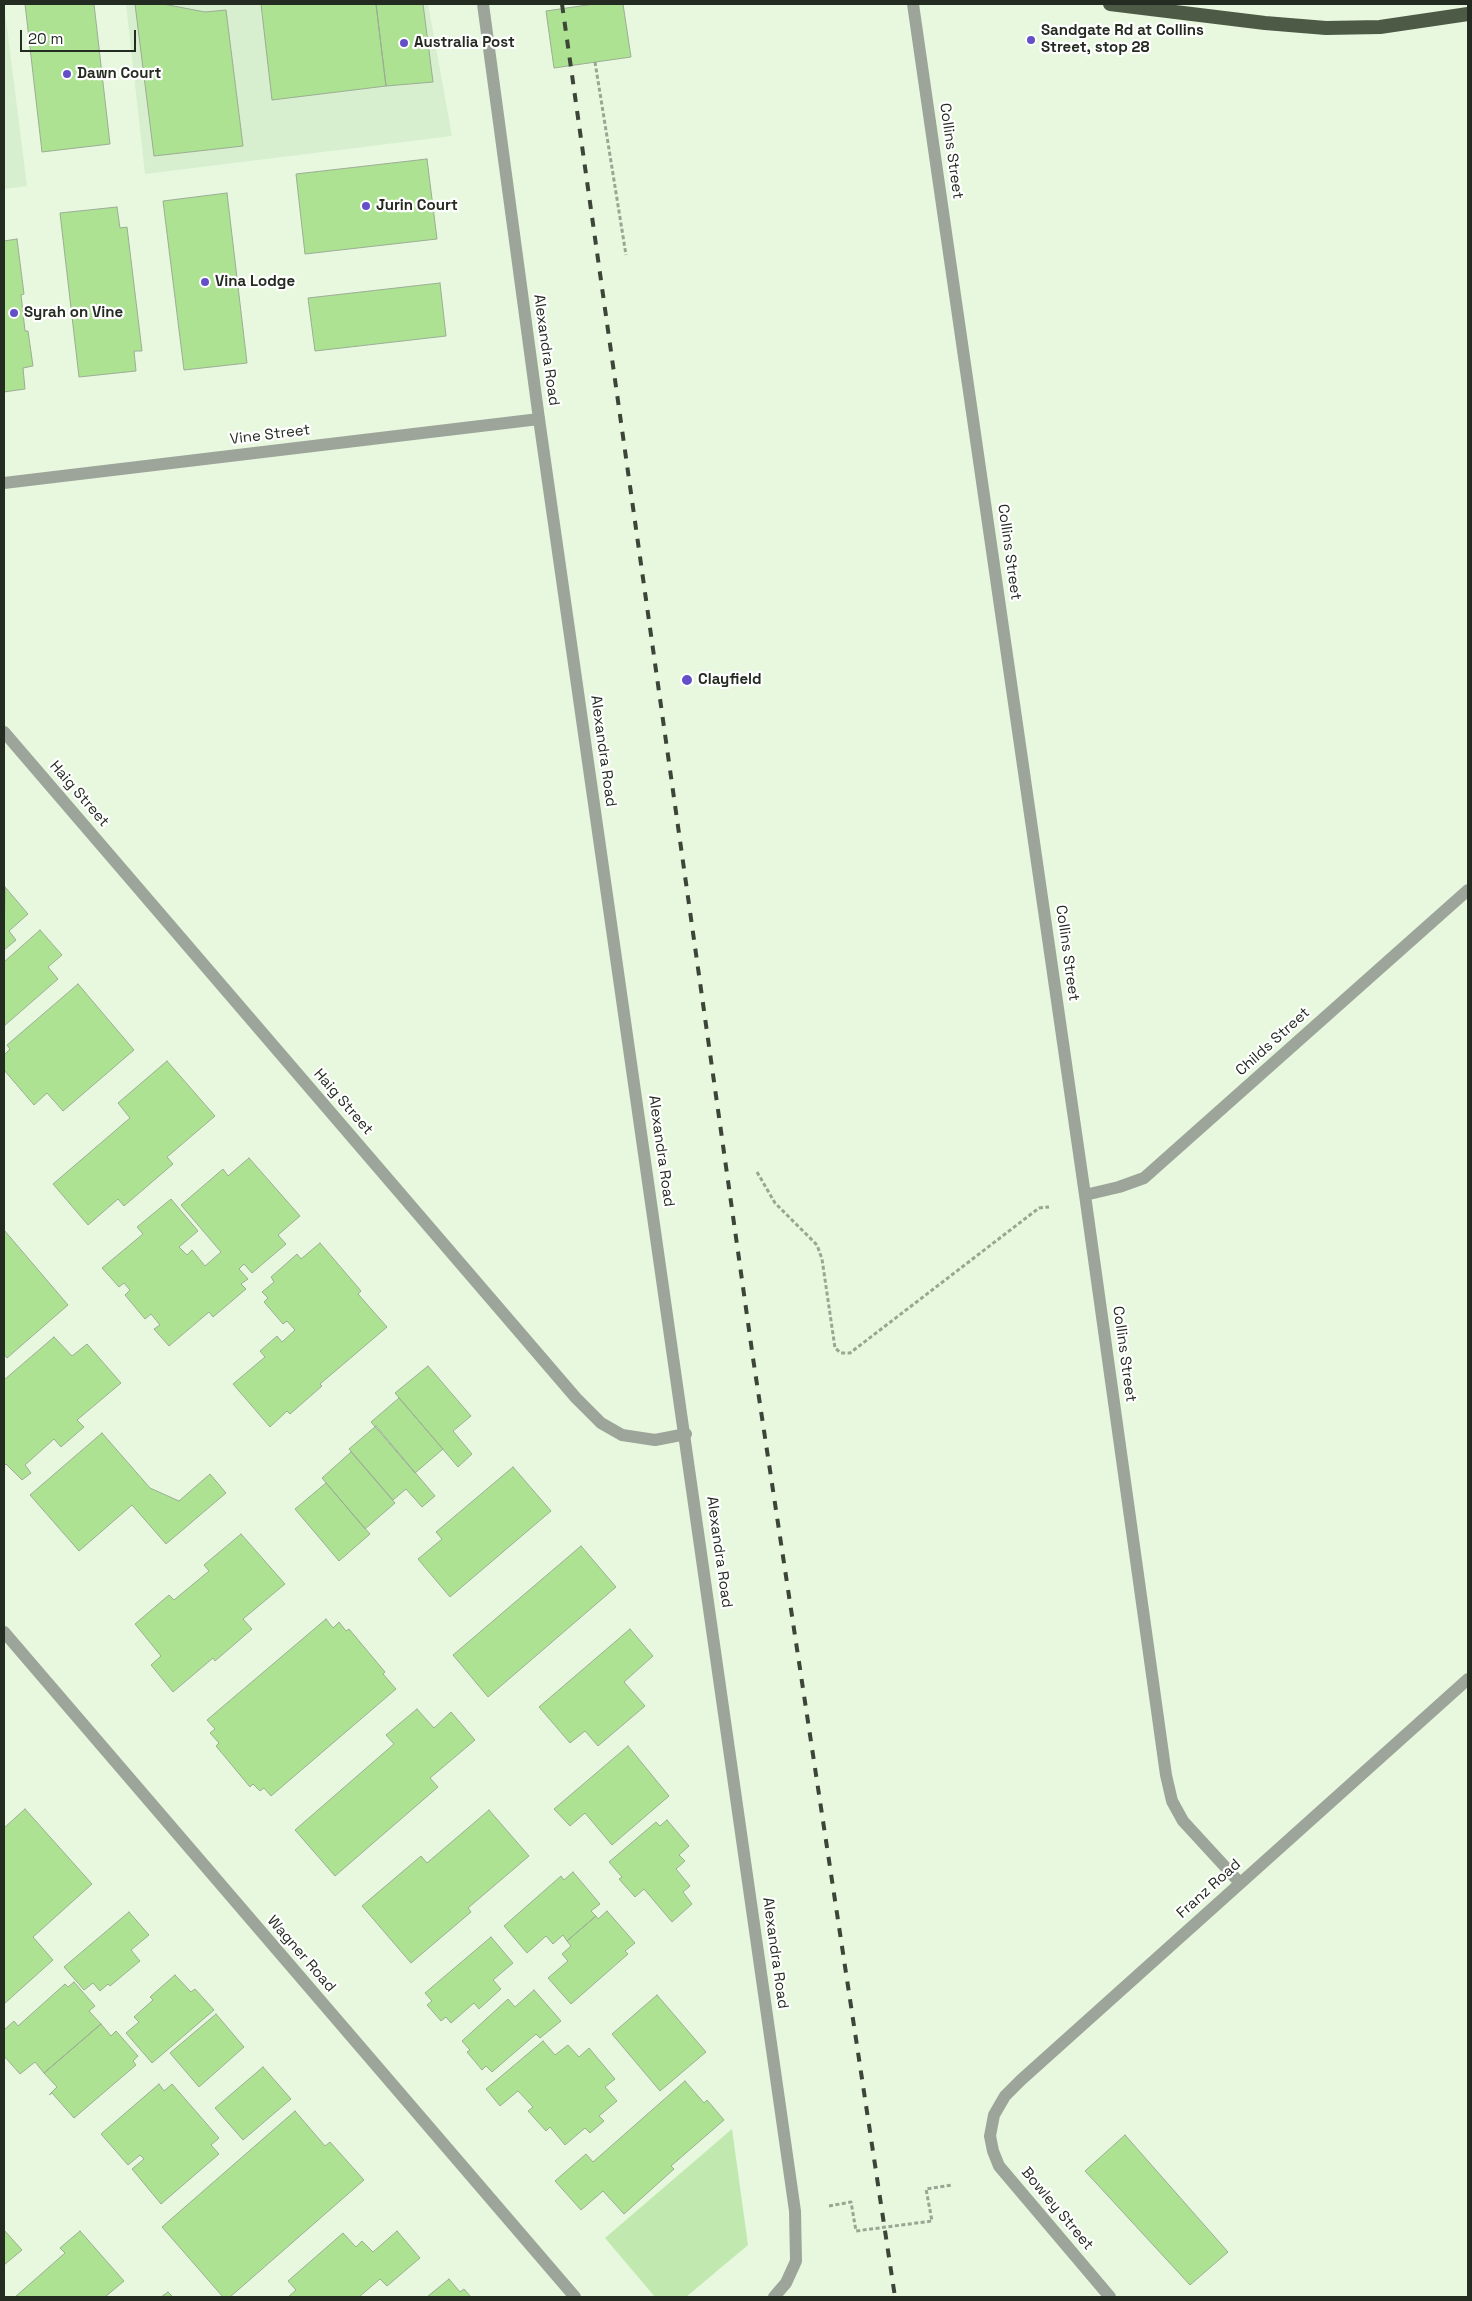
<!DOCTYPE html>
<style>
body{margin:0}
#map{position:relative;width:1472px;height:2301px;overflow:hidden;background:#e7f8df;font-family:"Space Grotesk",sans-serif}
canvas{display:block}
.frame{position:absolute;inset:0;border:5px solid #242b21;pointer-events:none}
.scale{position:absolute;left:20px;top:30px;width:116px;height:22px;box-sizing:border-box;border:2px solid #242b21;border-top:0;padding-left:6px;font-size:15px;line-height:18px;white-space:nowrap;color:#242b21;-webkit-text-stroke:4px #fff;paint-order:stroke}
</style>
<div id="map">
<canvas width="1472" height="2301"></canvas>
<div class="frame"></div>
<div class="scale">20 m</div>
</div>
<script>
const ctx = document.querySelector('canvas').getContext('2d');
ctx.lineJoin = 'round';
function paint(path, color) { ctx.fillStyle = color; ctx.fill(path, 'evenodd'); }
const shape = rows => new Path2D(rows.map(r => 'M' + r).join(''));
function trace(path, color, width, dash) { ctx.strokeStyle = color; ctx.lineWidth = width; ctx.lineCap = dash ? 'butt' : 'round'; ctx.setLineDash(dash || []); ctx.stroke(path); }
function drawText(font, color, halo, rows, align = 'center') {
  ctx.font = font + ' "Space Grotesk",sans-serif'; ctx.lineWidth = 4.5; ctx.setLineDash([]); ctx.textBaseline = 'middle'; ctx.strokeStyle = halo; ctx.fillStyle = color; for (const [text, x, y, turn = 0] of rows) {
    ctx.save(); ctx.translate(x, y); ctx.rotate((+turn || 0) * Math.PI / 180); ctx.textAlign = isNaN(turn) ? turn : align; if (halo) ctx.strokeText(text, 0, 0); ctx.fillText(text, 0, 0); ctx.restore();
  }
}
paint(shape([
 [4,4,27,186,4,189],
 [126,4,428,4,452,136,145,174]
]), '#d8efcf');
paint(shape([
 [732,2129,748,2245,686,2297,655,2297,605,2238]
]), '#c1e9af');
const building = shape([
 [25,4,94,4,110,144,42,152,25,4],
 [135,4,163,4,205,12,226,10,243,146,154,156,135,4],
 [261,4,376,4,386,86,272,100,261,4],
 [376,4,423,4,433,82,386,86,376,4],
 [594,4,623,4,631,57,554,68,546,11,594,4],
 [427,159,437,239,305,254,296,174,427,159],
 [227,193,247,363,184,370,163,201,227,193],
 [117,207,120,228,127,227,142,351,134,351,136,371,79,377,60,213,117,207],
 [17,239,24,294,21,295,25,331,28,331,33,366,23,368,25,389,4,392,4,241,17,239],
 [440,283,446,336,315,351,308,298,440,283],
 [5,887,28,914,9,931,16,940,4,950,5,887],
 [40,930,62,955,48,967,58,979,4,1026,4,962,40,930],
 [78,984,134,1050,63,1111,47,1093,34,1105,4,1070,4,1055,10,1049,7,1045,78,984],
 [167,1061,215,1116,167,1157,173,1164,124,1206,118,1199,88,1225,53,1184,130,1118,118,1103,167,1061],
 [249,1158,300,1216,278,1235,286,1244,252,1273,244,1264,239,1269,248,1279,241,1284,246,1289,213,1317,209,1312,169,1346,154,1329,160,1325,151,1314,145,1319,125,1295,130,1290,124,1283,119,1287,102,1268,143,1234,137,1227,171,1199,198,1231,179,1247,187,1255,192,1250,205,1266,221,1252,181,1205,223,1169,228,1176,249,1158],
 [4,1230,68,1305,7,1358,4,1354,4,1230],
 [320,1243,361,1291,358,1294,387,1327,320,1384,322,1386,290,1414,287,1411,270,1427,233,1384,265,1357,260,1351,277,1336,282,1342,295,1330,287,1321,283,1324,264,1302,268,1298,262,1292,274,1282,271,1277,297,1254,301,1259,320,1243],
 [54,1337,72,1356,87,1344,121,1383,77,1420,84,1427,61,1447,54,1439,25,1465,31,1473,22,1480,6,1464,4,1466,4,1380,54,1337],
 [428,1366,471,1416,453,1431,472,1454,458,1467,395,1393,428,1366],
 [399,1398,443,1449,415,1473,371,1422,399,1398],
 [376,1426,435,1496,422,1507,406,1489,393,1500,349,1449,376,1426],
 [102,1433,150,1488,179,1501,210,1474,226,1493,166,1544,132,1505,79,1551,30,1495,102,1433],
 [351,1452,395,1503,365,1529,322,1478,351,1452],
 [513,1467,551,1511,450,1597,418,1559,442,1539,436,1532,513,1467],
 [326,1483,370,1534,339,1561,295,1509,326,1483],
 [241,1534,285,1584,243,1619,252,1629,215,1661,213,1658,173,1692,151,1665,161,1656,135,1624,169,1595,174,1600,209,1571,204,1565,241,1534],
 [581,1546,616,1587,488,1697,453,1655,581,1546],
 [326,1619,333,1628,339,1622,346,1631,349,1629,385,1672,383,1674,396,1689,271,1796,264,1788,260,1791,253,1784,250,1787,216,1746,219,1743,210,1733,215,1729,207,1720,326,1619],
 [630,1629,653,1656,624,1682,645,1706,598,1746,585,1731,570,1743,539,1707,630,1629],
 [417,1709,434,1728,451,1712,475,1740,430,1778,438,1787,335,1876,295,1830,394,1744,386,1735,417,1709],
 [628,1746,669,1796,612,1845,585,1813,570,1826,554,1809,628,1746],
 [25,1809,92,1884,33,1937,53,1960,4,2004,4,1828,25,1809],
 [489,1810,529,1856,468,1908,471,1912,411,1963,362,1906,421,1856,427,1863,489,1810],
 [667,1820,689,1846,679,1855,685,1861,676,1869,690,1886,683,1892,692,1904,672,1922,644,1889,635,1897,619,1879,622,1877,609,1862,656,1822,660,1826,667,1820],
 [573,1872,600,1904,591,1911,596,1916,567,1941,563,1935,553,1944,546,1936,527,1953,504,1926,561,1876,564,1880,573,1872],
 [607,1911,635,1943,625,1951,628,1954,571,2004,548,1978,568,1961,562,1954,571,1946,567,1941,596,1916,598,1919,607,1911],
 [129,1912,149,1935,131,1950,140,1961,110,1986,108,1984,100,1991,93,1983,84,1990,64,1967,129,1912],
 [491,1937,513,1963,493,1980,501,1989,479,2009,474,2003,451,2023,446,2017,441,2021,427,2005,432,2001,425,1993,491,1937],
 [175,1975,191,1992,195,1989,214,2010,152,2063,126,2033,139,2022,134,2017,153,2000,150,1997,175,1975],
 [74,1982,95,2006,89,2011,101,2024,44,2073,35,2062,20,2074,4,2056,4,2030,14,2021,18,2026,65,1984,68,1987,74,1982],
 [534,1990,561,2021,540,2038,536,2034,492,2072,486,2066,482,2070,467,2052,470,2050,462,2041,508,1999,515,2007,534,1990],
 [657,1995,706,2052,660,2091,612,2034,657,1995],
 [216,2014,244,2047,199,2087,170,2053,216,2014],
 [101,2024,111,2036,116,2031,138,2056,133,2061,136,2065,74,2118,52,2093,49,2095,57,2087,44,2073,101,2024],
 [543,2041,555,2055,568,2045,579,2057,589,2048,615,2079,605,2087,617,2101,599,2116,604,2121,590,2133,585,2128,565,2145,550,2127,546,2131,528,2111,533,2107,518,2091,500,2106,486,2089,543,2041],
 [263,2067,291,2099,243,2140,215,2108,263,2067],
 [685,2081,704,2103,707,2100,724,2120,671,2166,674,2169,624,2214,603,2191,581,2210,555,2181,586,2154,593,2162,685,2081],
 [159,2084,164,2091,172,2084,219,2138,211,2145,219,2154,161,2204,132,2169,144,2159,140,2155,128,2165,101,2134,159,2084],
 [295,2111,325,2146,330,2142,364,2180,230,2297,223,2297,162,2227,295,2111],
 [1125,2135,1228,2252,1190,2285,1085,2171,1125,2135],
 [4,2230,22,2250,4,2265,4,2230],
 [80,2231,124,2281,105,2297,15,2297,65,2253,60,2248,80,2231],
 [397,2231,420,2258,387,2286,380,2279,359,2297,288,2297,296,2290,288,2281,343,2233,356,2247,362,2241,373,2252,397,2231],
 [449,2279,460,2292,464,2289,471,2297,427,2297,449,2279],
 [168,2292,173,2297,161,2297,168,2292]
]);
paint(building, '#ace292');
trace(building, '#9cad95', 1);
trace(shape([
 [586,4,586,5],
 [595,62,626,255],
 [757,1172,775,1203,817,1245,822,1259,835,1348,841,1353,850,1353,1039,1208,1049,1207],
 [829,2206,851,2202,856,2231,932,2221,926,2189,952,2185]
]), '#99a693', 3, [4, 2.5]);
trace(shape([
 [913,4,1085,1195,1166,1775,1172,1801,1183,1821,1240,1883],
 [4,483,539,419],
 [4,732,576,1398,601,1423,622,1435,655,1440,686,1434],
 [1085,1195,1119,1187,1144,1178,1468,890],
 [1110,2297,999,2166,993,2151,990,2136,994,2115,1005,2096,1021,2080,1468,1679]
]), '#9da59a', 12);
trace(shape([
 [483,4,539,419,795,2211,796,2261,786,2283,774,2297],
 [4,1632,575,2297]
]), '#9da59a', 12);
trace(shape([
 [1110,4,1265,23,1326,28,1380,27,1468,14]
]), '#4d5a46', 14);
trace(shape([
 [562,4,753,1358,895,2297]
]), '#3d4539', 4, [9, 9]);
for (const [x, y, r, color] of [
 [1031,40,5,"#634fc8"],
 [404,43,5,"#634fc8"],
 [67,74,5,"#634fc8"],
 [366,206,5,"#634fc8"],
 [205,282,5,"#634fc8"],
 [14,313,5,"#634fc8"],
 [687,680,6,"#634fc8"]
]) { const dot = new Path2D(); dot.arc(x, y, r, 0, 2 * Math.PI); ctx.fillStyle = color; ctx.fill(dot); trace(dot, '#fff', 2); }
drawText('bold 15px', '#242b21', '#fff', [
 ["Sandgate Rd at Collins",1041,31],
 ["Street, stop 28",1041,48],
 ["Australia Post",414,43],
 ["Dawn Court",77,74],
 ["Jurin Court",376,206],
 ["Vina Lodge",215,282],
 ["Syrah on Vine",24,313],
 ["Clayfield",698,680]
], 'left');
drawText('15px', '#242b21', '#fff', [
 ["Collins Street",951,151,82],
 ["Alexandra Road",546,350,82],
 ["Vine Street",270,435,-7],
 ["Collins Street",1009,552,82],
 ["Alexandra Road",603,751,82],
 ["Haig Street",79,794,49],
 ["Collins Street",1067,953,82],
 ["Childs Street",1273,1042,-42],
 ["Haig Street",343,1102,49],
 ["Alexandra Road",661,1151,82],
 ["Collins Street",1124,1354,82],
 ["Alexandra Road",719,1552,82],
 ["Franz Road",1209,1889,-42],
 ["Alexandra Road",775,1953,82],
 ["Wagner Road",301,1954,49],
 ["Bowley Street",1057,2209,50]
]);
</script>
